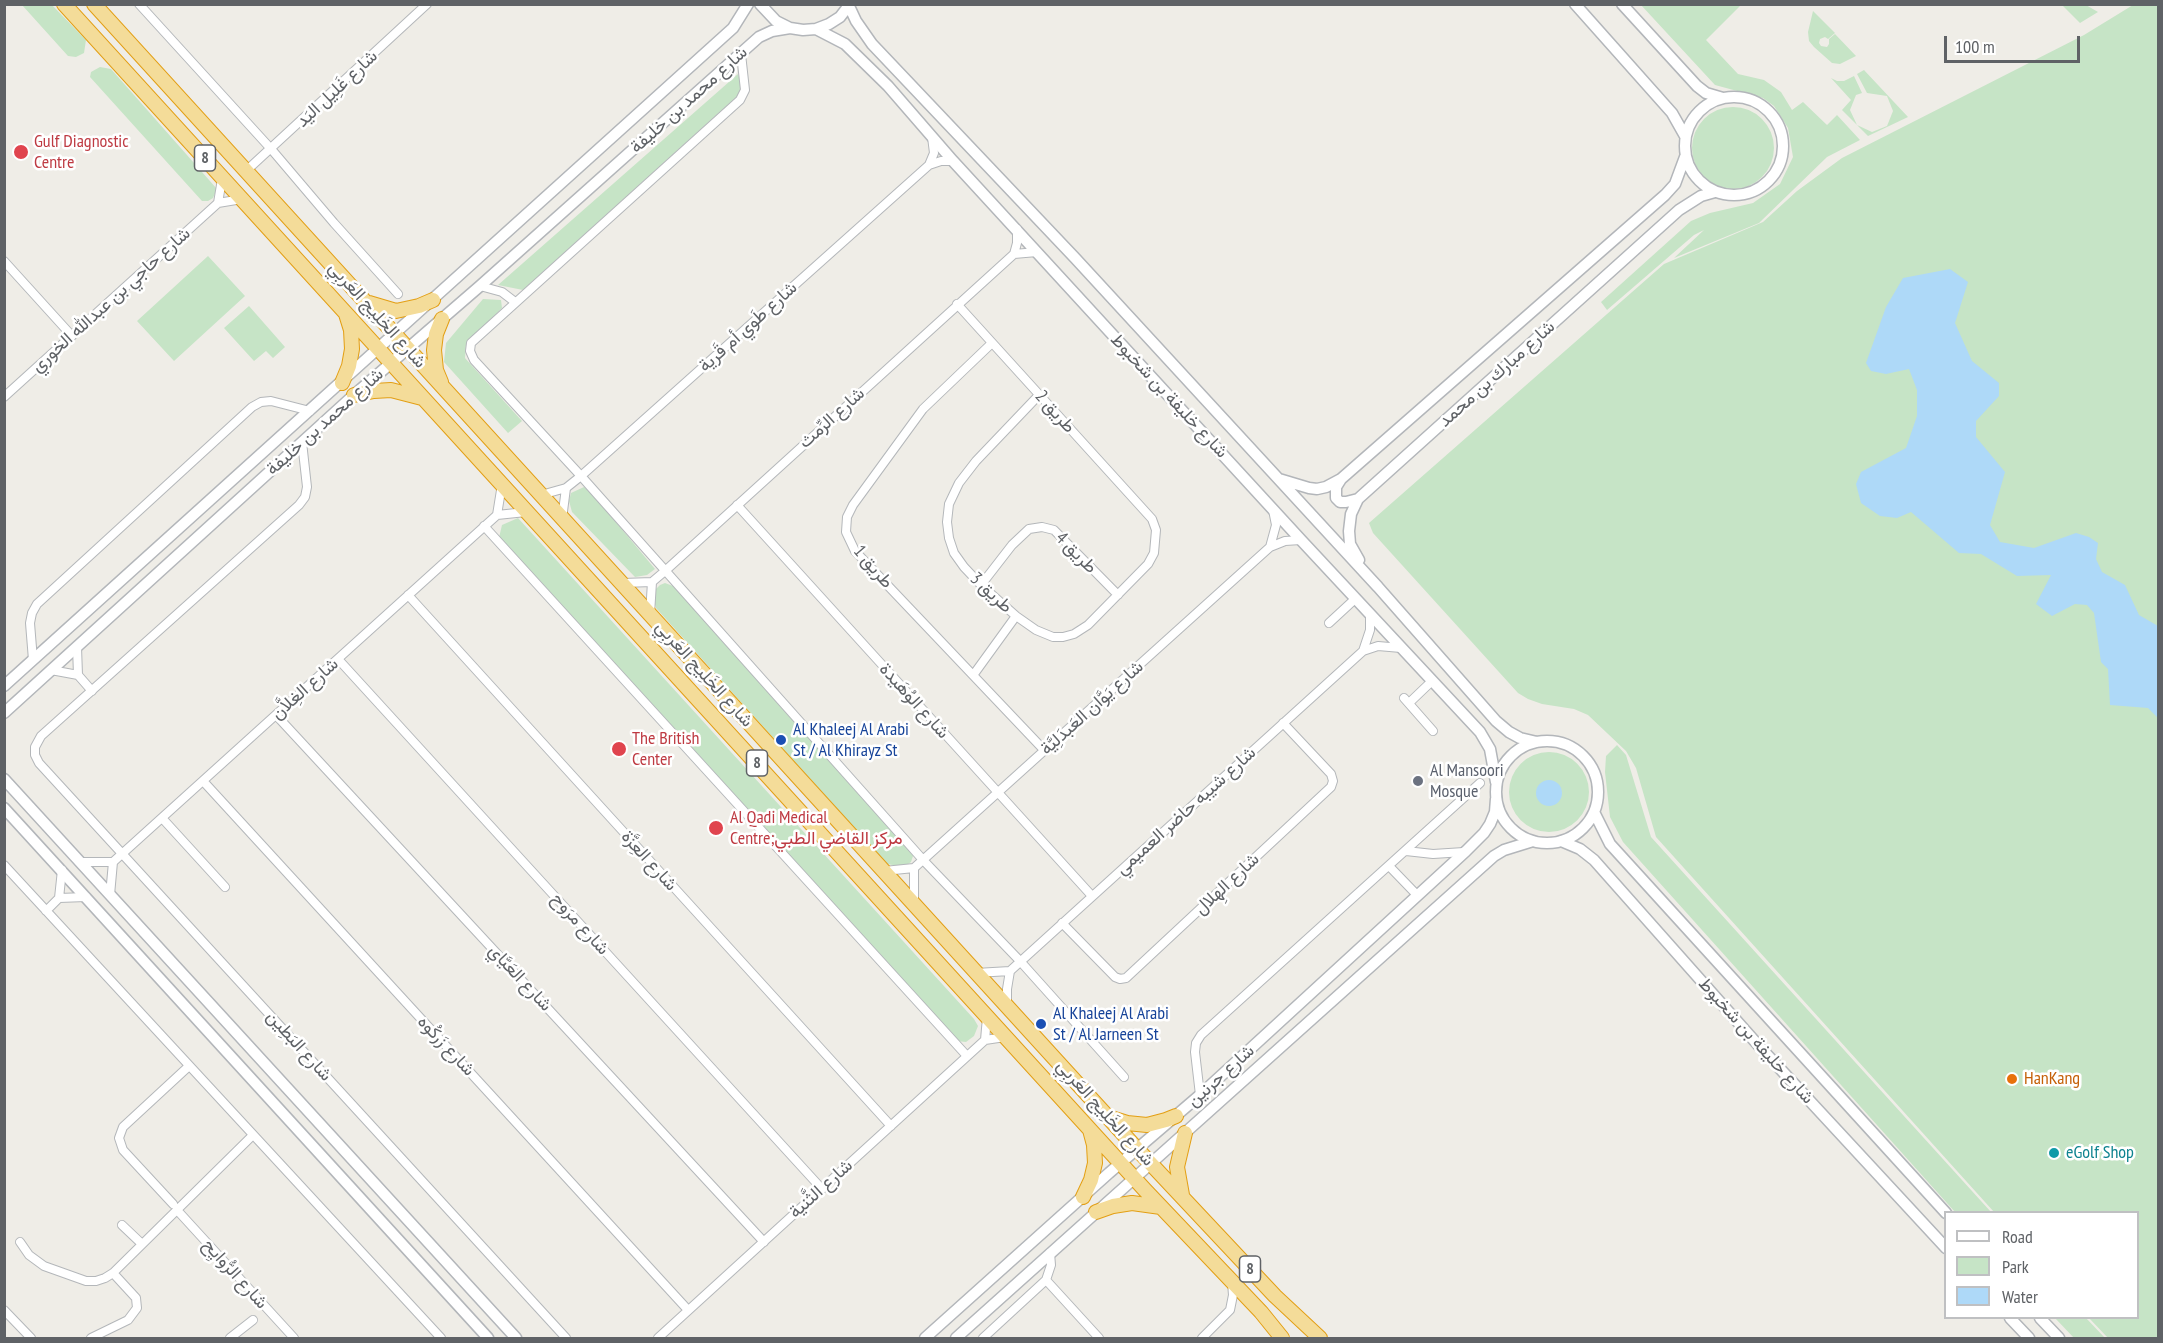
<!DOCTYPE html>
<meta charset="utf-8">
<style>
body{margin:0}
#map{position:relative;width:2163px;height:1343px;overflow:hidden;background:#efede7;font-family:"PT Sans Narrow",sans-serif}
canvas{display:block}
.frame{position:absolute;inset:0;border:6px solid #5f6266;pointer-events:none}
.legend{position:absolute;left:1944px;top:1211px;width:195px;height:108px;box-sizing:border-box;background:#fff;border:2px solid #bfc0c2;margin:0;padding:8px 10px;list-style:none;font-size:18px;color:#5f6266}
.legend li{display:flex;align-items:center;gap:12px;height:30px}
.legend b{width:30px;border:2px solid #bfc0c2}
.scale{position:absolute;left:1944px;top:36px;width:136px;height:27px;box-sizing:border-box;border:3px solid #5f6266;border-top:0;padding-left:8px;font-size:18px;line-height:21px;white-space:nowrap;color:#5f6266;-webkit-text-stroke:4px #fff;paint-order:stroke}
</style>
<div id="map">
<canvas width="2163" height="1343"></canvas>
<div class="frame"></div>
<ul class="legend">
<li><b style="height:8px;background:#fff"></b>Road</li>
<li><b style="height:16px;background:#c6e4c6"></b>Park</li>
<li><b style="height:16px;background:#aed9f8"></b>Water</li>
</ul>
<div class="scale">100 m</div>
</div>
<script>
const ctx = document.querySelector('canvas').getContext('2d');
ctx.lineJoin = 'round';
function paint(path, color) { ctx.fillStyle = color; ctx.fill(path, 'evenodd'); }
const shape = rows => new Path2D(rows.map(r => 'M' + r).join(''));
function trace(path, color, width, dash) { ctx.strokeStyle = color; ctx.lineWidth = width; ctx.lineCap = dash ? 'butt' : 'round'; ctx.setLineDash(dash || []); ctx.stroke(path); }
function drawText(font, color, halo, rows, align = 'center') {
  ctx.font = font + ' "PT Sans Narrow",Vazirmatn,sans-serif'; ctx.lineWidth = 5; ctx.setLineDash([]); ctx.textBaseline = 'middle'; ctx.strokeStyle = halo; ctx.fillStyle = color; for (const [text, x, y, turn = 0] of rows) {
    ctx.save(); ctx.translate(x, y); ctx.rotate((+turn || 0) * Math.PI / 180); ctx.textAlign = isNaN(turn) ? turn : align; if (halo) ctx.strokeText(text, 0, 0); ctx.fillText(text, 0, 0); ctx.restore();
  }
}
paint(shape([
 [2061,4,2086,5,2098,12,2080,23],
 [22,5,52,5,86,40,84,53,76,57,68,56],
 [1641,5,1741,5,1706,40,1738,74,1764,80,1781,92,1792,110,1803,102,1827,125,1837,115,1860,140,1827,157,1759,223,1674,258,1704,230,1694,235,1607,310,1601,302,1691,221,1710,213,1753,203,1780,184,1793,157,1788,128,1774,106,1763,98,1715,85],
 [2133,5,2158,5,2158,1338,2108,1338,2089,1318,2138,1318,2138,1212,1994,1212,1656,837,1636,768,1626,751,1588,715,1574,709,1542,704,1528,699,1518,693,1373,533,1369,523,1664,264,1763,222,1797,191,1842,158,2084,35],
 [1813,11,1835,33,1828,39,1825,37,1820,39,1819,43,1821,46,1827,47,1829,44,1829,39,1835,34,1856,56,1840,64,1832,63,1814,47,1809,41,1808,32],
 [100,67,111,69,217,189,213,198,208,201,202,201,90,77,91,72],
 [1864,70,1908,117,1868,136,1842,110,1851,100,1831,78,1837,81,1844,81,1854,76,1862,93,1856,95,1850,110,1857,125,1872,132,1887,126,1893,111,1887,96,1867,93,1857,74],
 [738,74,743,91,523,290,498,285],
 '1692 148a41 41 0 1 1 82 0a41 41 0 1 1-82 0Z',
 [208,256,245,296,174,361,137,321],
 [483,299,501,300,502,308,466,344,465,358,522,421,508,433,444,362,446,343],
 [249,306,285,347,273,358,266,351,254,361,224,328],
 [584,487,595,497,655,569,647,575,635,577,572,512,569,501,571,493],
 [518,518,974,1019,978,1026,974,1036,966,1042,956,1041,498,542,502,525],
 [665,583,673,586,911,848,913,856,911,862,904,867,887,864,656,608,652,593,660,585],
 [1617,745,1626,755,1651,837,1991,1212,1955,1212,1623,842,1610,817,1605,772,1606,756],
 '1509 792a40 40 0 1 1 80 0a40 40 0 1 1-80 0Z',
 [2055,1318,2086,1318,2105,1338,2074,1338]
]), '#c6e4c6');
paint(shape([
 [1950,269,1968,282,1955,323,1972,361,1999,383,1999,396,1976,421,1976,437,2005,472,1990,525,2000,542,2034,548,2076,533,2089,537,2098,543,2096,559,2102,572,2125,585,2139,615,2158,626,2158,718,2148,708,2110,705,2108,669,2101,662,2094,613,2087,605,2075,604,2052,616,2036,604,2051,575,2017,576,1981,554,1959,553,1911,512,1897,518,1880,516,1861,503,1856,484,1861,472,1906,448,1917,416,1917,390,1909,369,1886,374,1871,371,1866,363,1886,307,1903,278],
 '1536 793a13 13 0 1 1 26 0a13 13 0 1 1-26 0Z'
]), '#aed9f8');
const street = shape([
 [139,4,272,150,334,223,398,294],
 [741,54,745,90,740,100,471,343,470,351,474,360,581,476,924,861,1020,961,1124,1077],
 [929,165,934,153,932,137],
 [246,171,427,4],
 [218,203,222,179],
 [1014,254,1037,252],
 [4,261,72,336],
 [480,286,502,292,515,302],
 [957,304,1152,519,1156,530,1154,553,1148,564,1088,625,1074,634,1063,637,1053,637,1036,630,1016,616,981,585,964,567,954,553,949,538,947,522,949,504,959,483,976,461,1039,395],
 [992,343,923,409,853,505,847,517,846,532,855,551,1045,751],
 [4,397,218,203,242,199],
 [302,442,307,487,305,497,299,505,41,736,35,747,35,755,39,763,566,1338],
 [541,495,566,488,581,476,929,165,941,161,953,161],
 [737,505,1092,896],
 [497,515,502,484],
 [562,519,566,488],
 [484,526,967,1056],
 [1270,547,1276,525,1273,510],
 [623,583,652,582,665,571,1014,254,1017,243,1017,229],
 [981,585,1012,545,1029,529,1042,527,1054,530,1118,595],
 [408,595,891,1126],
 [650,614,652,582],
 [1329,623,1355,599],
 [77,647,78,675],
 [1363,651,1370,630,1370,615],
 [338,659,822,1189],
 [33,660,30,623,32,613,37,604,252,407,261,402,271,401,310,411],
 [51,670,78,675,92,691],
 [974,674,1016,616],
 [1404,698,1433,731],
 [1409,703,1432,681],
 [276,715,764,1242],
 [203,781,688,1310],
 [162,818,225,887],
 [1406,851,1433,854,1464,852],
 [80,862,113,862],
 [4,865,441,1338],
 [1389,866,1417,895],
 [884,871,914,868,1270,547,1285,541,1301,540],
 [110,895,113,862,497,515,526,512],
 [59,898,86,897],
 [914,903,914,868],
 [46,911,59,898,62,870],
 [1062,923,1115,977,1120,979,1126,978,1331,787,1333,781,1331,774,1283,723],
 [976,973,1010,971,1363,651,1378,646,1401,648],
 [1007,1005,1007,989,1010,971],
 [985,1040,987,1017],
 [1200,1095,1195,1052,1196,1043,1201,1035,1480,783],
 [173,1204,123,1150,119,1138,123,1127,189,1066],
 [177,1210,294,1338],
 [122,1225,142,1244],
 [20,1242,29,1255,44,1266,86,1281,96,1281,105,1278,113,1273,253,1135],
 [1046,1280,1099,1338],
 [4,1310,31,1338],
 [91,1338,128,1320,137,1308,136,1298,113,1273],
 [230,1338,253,1320],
 [658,1338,985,1040,1005,1037],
 [983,1338,1046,1280,1051,1265,1050,1253],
 [1202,1338,1230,1310,1233,1295,1232,1283]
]);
const secondary = shape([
 [760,4,776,21,790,28,803,30,816,29,829,24,840,17,850,4],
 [1575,4,1672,113,1685,136],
 [1622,4,1697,86,1706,93,1723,98],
 [849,6,856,21,872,44,1075,258,1378,587,1496,721,1509,732,1520,738,1537,742],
 [816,29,845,44,888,86,953,161,1301,540,1480,732,1490,749,1496,782],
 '1685 146a49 49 0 1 1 98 0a49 49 0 1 1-98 0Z',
 [1279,479,1309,488,1317,489,1326,487,1341,479,1665,195,1675,184,1685,157],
 [1341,479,1336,487,1336,498,1340,502,1346,502,1358,499],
 [1359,560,1350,544,1349,531,1351,514,1358,499,1679,210,1701,196,1715,192],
 [4,686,733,28,748,4],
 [4,713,354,395,480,286,759,37,772,31,790,28],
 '1496 792a51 51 0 1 1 102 0a51 51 0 1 1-102 0Z',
 [4,779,516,1338],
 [4,808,488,1338],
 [1594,812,1610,844,1946,1213],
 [1561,841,1580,849,1594,860,1759,1046,1946,1248],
 [2010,1318,2029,1338],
 [2040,1318,2059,1338],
 [925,1338,1109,1173,1200,1095,1466,851,1484,833,1490,824,1495,812,1496,799],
 [956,1338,1494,856,1504,850,1533,841]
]);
const highway = shape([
 [64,4,1145,1190,1261,1312,1282,1338],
 [94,4,1137,1149,1275,1296,1320,1338],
 [369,303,396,311,419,306,433,300],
 [441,382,436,370,434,350,436,334,442,319],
 [342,383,349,366,352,349,351,330,346,314],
 [354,395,374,391,391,390,422,398],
 [1111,1118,1127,1123,1147,1125,1166,1120,1176,1116],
 [1182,1195,1177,1167,1185,1133],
 [1083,1197,1091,1180,1095,1163,1094,1145,1090,1130],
 [1096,1212,1113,1206,1132,1203,1161,1207]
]);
trace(street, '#b4b7ba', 10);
trace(secondary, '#b3b6ba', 13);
trace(highway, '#e39f14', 16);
trace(street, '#fff', 8);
trace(secondary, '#fff', 10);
trace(highway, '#f4dc99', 14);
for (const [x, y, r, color] of [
 [21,152,8,"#e0444e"],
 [781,740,6,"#1a4fb4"],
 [619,749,8,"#e0444e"],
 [1418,781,6,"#6b7280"],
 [716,828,8,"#e0444e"],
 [1041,1024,6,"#1a4fb4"],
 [2012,1079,6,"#e8710a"],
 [2054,1153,6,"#0f9aa8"]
]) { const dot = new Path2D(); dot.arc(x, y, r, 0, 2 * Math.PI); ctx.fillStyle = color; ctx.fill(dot); trace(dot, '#fff', 2); }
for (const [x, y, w] of [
 [205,158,21],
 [757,763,21],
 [1250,1269,21]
]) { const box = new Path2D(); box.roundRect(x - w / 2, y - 13, w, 26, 4.5); ctx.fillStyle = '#fff'; ctx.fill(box); trace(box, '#5f6266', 1.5); }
drawText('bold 16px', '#5f6266', null, [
 ["8",205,158],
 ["8",757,763],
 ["8",1250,1269]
]);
drawText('18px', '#5f6266', '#fff', [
 ["شارع غَلِيل اليَد",337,89,-43],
 ["شارع محمد بن خليفة",689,100,-42],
 ["شارع حاجي بن عبدالله الخوري",111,300,-42],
 ["شارع الخَلِيج العَربِي",377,315,48],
 ["شارع طَوي أم قَرية",748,327,-42],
 ["شارع مبارك بن محمد",1497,374,-42],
 ["شارع خليفة بن شخبوط",1169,396,47],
 ["طريق 2",1055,412,48],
 ["شارع الرِّمث",832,418,-42],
 ["شارع محمد بن خليفة",325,422,-42],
 ["طريق 4",1076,553,45],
 ["طريق 1",873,567,49],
 ["طريق 3",991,593,43],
 ["شارع الخَلِيج العَربِي",704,674,48],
 ["شارع الغِلاَّن",305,689,-42],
 ["شارع الوُهَيدة",914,701,48],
 ["شارع يَوَّان العَبدَلِيَّة",1092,708,-42],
 ["شارع شيبه حاضر العميمي",1186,811,-42],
 ["شارع العِزَّة",649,861,48],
 ["شارع الهِلال",1227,884,-43],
 ["شارع مرَوح",580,924,48],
 ["شارع العَيَّاي",520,978,47],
 ["شارع خليفة بن شخبوط",1756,1041,48],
 ["شارع البَطِين",299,1046,48],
 ["شارع زَركُوه",446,1046,47],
 ["شارع جرنين",1221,1076,-42],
 ["شارع الخَلِيج العَربِي",1105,1113,48],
 ["شارع الثَّنية",821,1189,-42],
 ["شارع الرُّوايِح",235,1274,48]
]);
drawText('18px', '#be3a42', '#fff', [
 ["Gulf Diagnostic",34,142],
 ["Centre",34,163],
 ["The British",632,739],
 ["Center",632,760],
 ["Al Qadi Medical",730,818],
 ["Centre;مركز القاضي الطبي",730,839]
], 'left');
drawText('18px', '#164399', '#fff', [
 ["Al Khaleej Al Arabi",793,730],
 ["St / Al Khirayz St",793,751],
 ["Al Khaleej Al Arabi",1053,1014],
 ["St / Al Jarneen St",1053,1035]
], 'left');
drawText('18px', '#5b616d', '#fff', [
 ["Al Mansoori",1430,771],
 ["Mosque",1430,792]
], 'left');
drawText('18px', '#c56008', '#fff', [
 ["HanKang",2024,1079]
], 'left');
drawText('18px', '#0d838f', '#fff', [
 ["eGolf Shop",2066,1153]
], 'left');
</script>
